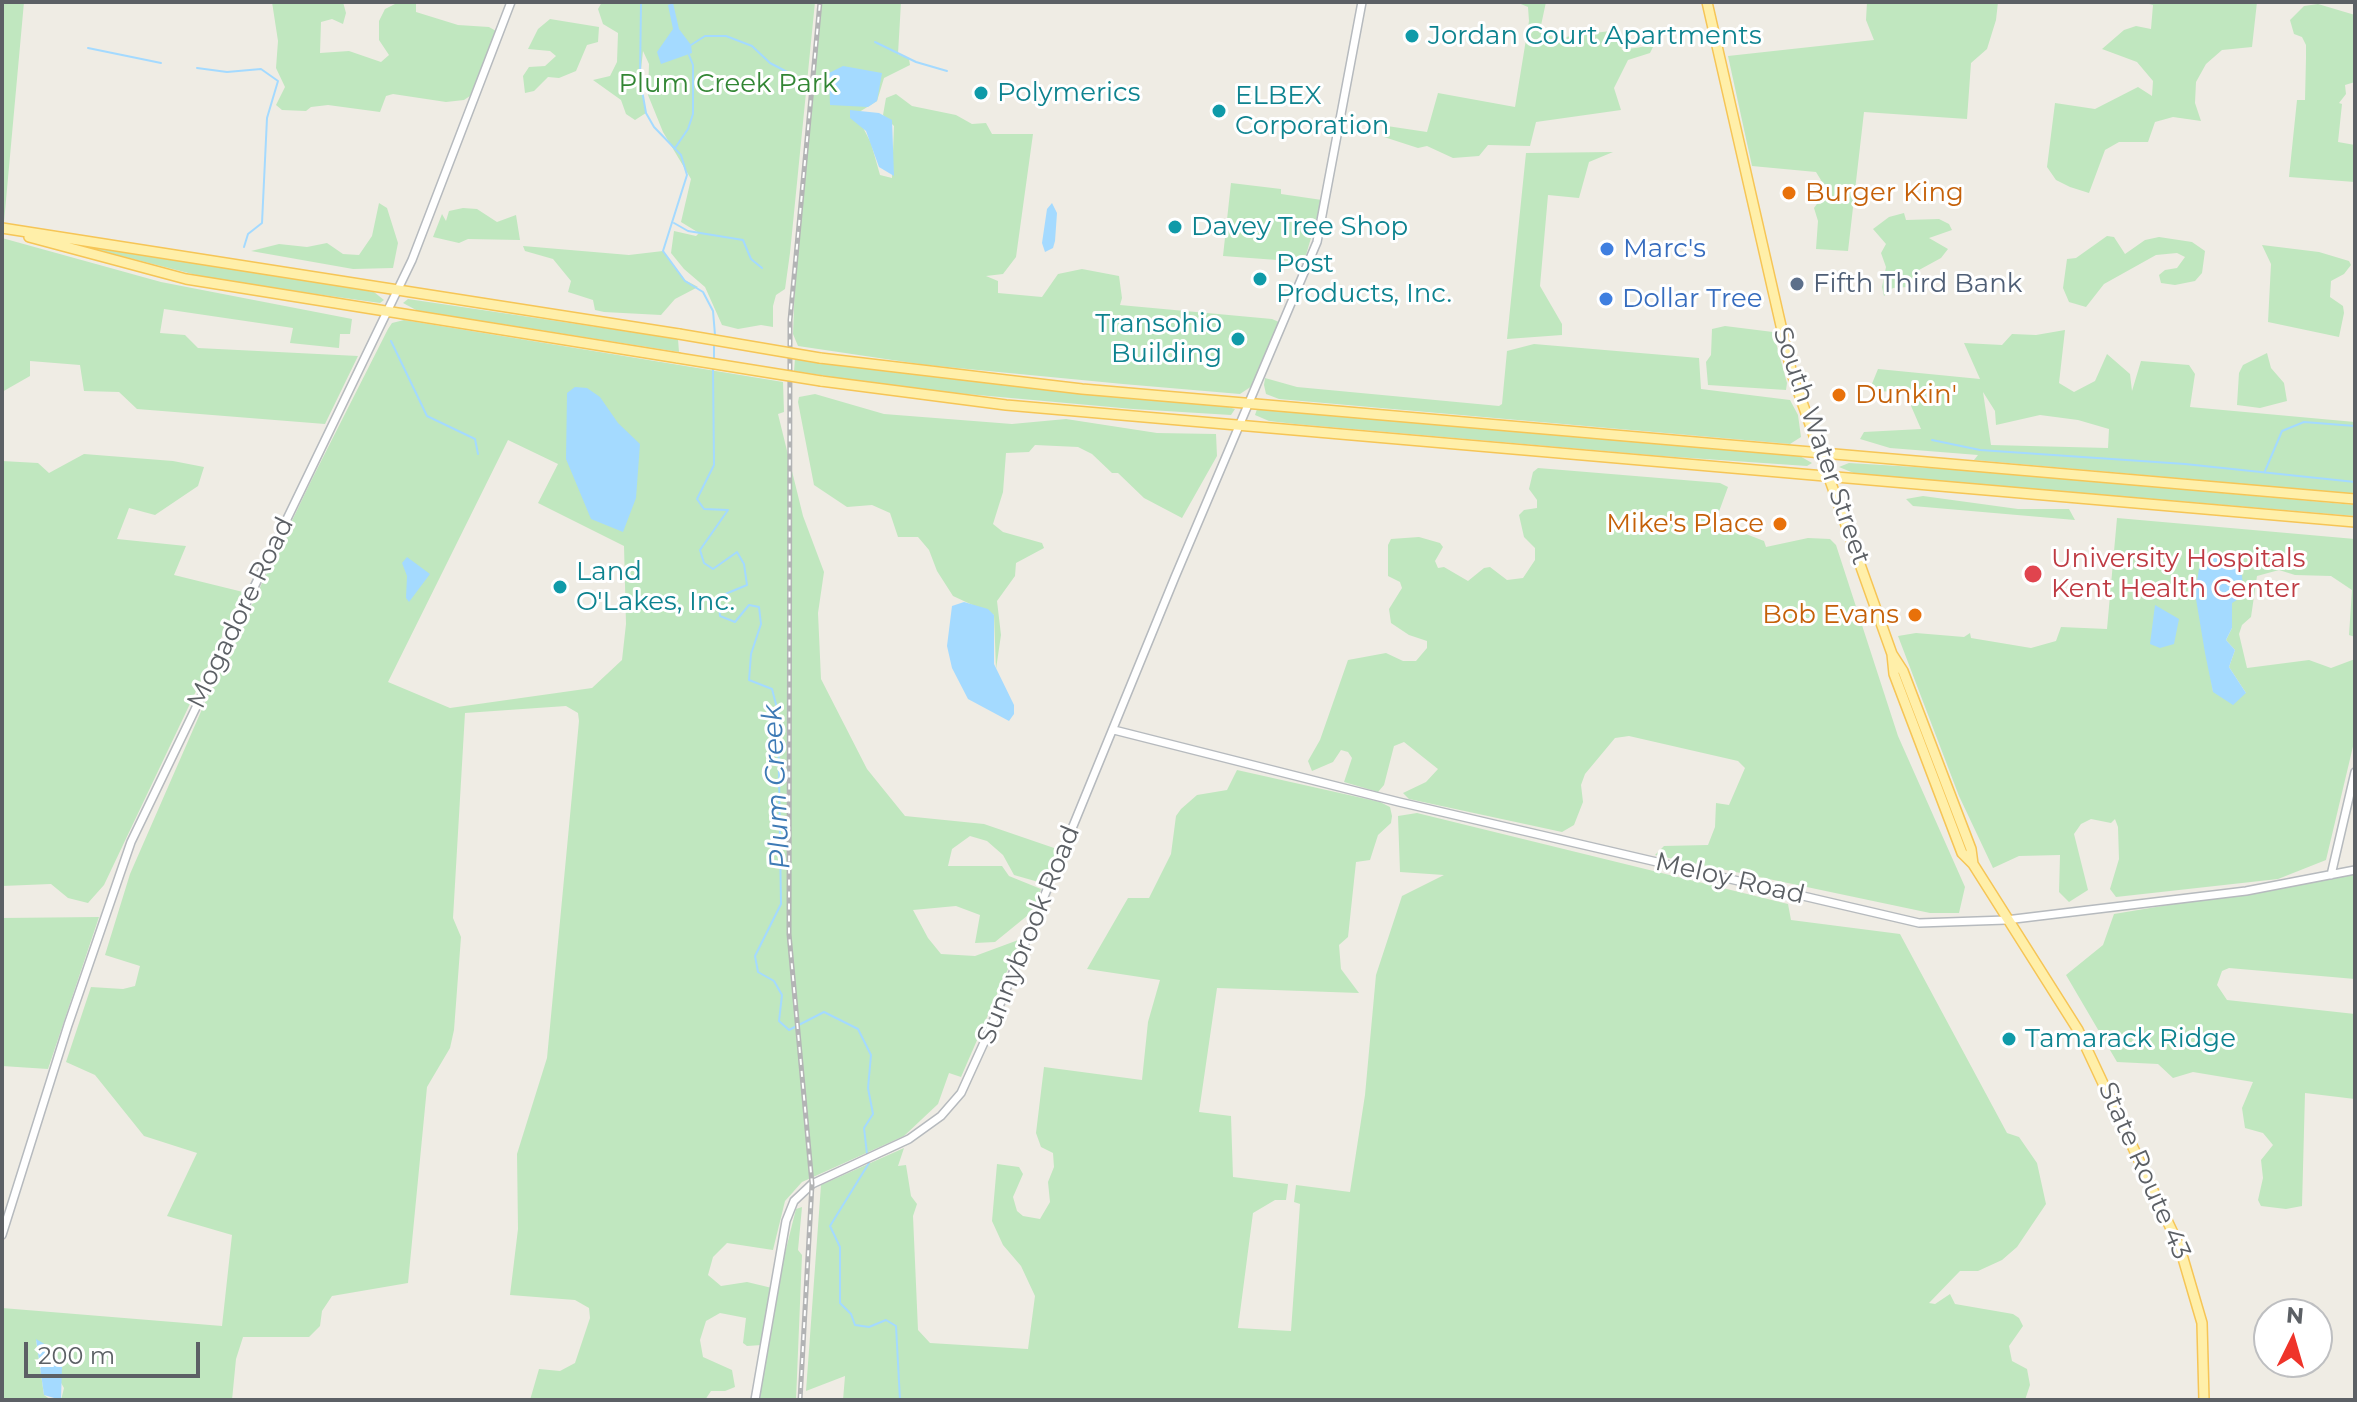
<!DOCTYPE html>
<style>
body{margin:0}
#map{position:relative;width:2357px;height:1402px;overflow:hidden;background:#efece4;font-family:Montserrat,sans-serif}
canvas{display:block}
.frame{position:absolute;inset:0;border:4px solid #5c6065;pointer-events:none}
.north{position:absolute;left:2253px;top:1298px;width:80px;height:80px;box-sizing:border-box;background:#fff;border:2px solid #bebfc1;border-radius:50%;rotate:5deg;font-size:22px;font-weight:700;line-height:32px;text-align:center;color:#5c6065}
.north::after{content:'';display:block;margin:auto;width:28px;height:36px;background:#ef342a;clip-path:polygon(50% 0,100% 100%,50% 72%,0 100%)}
.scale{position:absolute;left:24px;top:1342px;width:176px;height:36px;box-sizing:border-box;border:4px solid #5c6065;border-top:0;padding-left:10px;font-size:24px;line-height:28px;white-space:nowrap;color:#5c6065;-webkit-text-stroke:6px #fff;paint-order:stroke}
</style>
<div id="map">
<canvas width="2357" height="1402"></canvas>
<div class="frame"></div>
<div class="north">N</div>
<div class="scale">200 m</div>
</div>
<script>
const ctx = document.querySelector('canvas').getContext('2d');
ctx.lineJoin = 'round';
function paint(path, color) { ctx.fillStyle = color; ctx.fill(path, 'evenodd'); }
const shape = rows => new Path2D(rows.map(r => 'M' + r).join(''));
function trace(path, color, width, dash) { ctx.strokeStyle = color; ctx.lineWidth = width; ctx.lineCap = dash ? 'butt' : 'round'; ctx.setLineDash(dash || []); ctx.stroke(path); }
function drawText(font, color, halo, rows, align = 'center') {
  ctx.font = font + ' Montserrat,sans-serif'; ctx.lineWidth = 6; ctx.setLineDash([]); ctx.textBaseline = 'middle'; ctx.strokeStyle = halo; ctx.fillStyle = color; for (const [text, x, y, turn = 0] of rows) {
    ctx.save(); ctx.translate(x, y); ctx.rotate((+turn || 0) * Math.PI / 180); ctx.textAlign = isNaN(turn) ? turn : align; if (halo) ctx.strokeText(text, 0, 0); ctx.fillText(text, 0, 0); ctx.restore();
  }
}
paint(shape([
 [2,2,24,2,4,222,2,222],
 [272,2,343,2,346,13,343,24,332,19,321,22,320,53,349,51,381,62,389,55,379,40,379,21,385,9,399,2,416,2,416,12,458,25,489,27,496,31,470,96,464,100,446,102,393,94,386,96,380,112,328,105,311,107,306,111,282,110,276,105,285,87,276,68,278,41],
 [602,2,815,2,790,253,785,289,776,295,773,306,773,327,761,325,738,329,722,325,705,287,684,269,671,253,674,231,696,236,699,233,681,222,691,179,663,132,648,95,649,64,643,51,640,79,646,113,635,120,626,114,621,100,593,80,610,76,617,62,618,33,603,24,598,9],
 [822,2,901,2,898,54,909,59,910,65,884,78,877,101,856,114,871,143,880,175,892,178,894,126,883,115,886,98,896,94,912,106,956,115,972,124,986,123,992,134,1033,134,1016,257,1003,274,986,276,998,281,998,293,1042,297,1058,274,1082,269,1119,276,1122,298,1120,305,1272,319,1279,322,1252,386,1240,394,1123,384,926,365,798,346,793,334,796,252],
 [1516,2,1546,2,1540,30,1544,34,1558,38,1617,30,1622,50,1654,45,1650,53,1628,60,1614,88,1621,110,1536,122,1530,146,1488,145,1479,156,1453,158,1427,146,1418,148,1384,137,1382,129,1387,126,1427,132,1438,93,1515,107,1529,21,1528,7],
 [1867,2,1998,2,1996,20,1987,49,1971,63,1967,119,1864,112,1848,251,1816,249,1818,221,1814,208,1827,190,1816,172,1752,166,1728,56,1874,40,1866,20],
 [2141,2,2257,2,2252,47,2222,50,2206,64,2196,82,2195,103,2201,121,2173,117,2155,122,2148,142,2119,142,2105,150,2089,193,2070,187,2056,180,2047,167,2055,103,2095,109,2138,87,2152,96,2153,81,2137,62,2102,49,2124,30,2136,26,2151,29,2153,5],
 [2318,4,2355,15,2355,82,2345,85,2346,94,2339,103,2342,104,2338,142,2355,145,2355,182,2289,177,2297,100,2305,100,2306,58,2306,45,2302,37,2294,34,2290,20,2304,6],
 [550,19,599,27,598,42,587,45,576,71,559,78,548,77,534,91,525,93,523,76,529,67,545,66,556,56,550,51,528,49,538,29],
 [1613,152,1589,162,1579,198,1548,195,1540,286,1562,324,1562,335,1507,339,1526,153],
 [1231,183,1281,189,1281,194,1322,200,1304,262,1223,256],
 [379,203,387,208,398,243,393,268,353,269,251,251,279,244,307,247,327,243,343,254,359,255,372,236],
 [463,208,477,209,497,222,516,215,520,240,468,239,459,243,433,237,442,214,446,221,449,211],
 [1904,213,1906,220,1939,219,1949,224,1952,230,1929,238,1948,249,1941,258,1919,270,1908,287,1893,288,1884,296,1882,287,1886,267,1881,253,1886,244,1873,229,1889,217],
 [2107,236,2114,237,2125,254,2145,240,2159,237,2192,242,2205,251,2202,273,2195,281,2175,285,2161,283,2159,275,2165,270,2177,268,2185,257,2177,253,2156,255,2104,284,2086,307,2069,302,2063,288,2067,259,2076,258],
 [2,238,161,282,352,319,350,334,340,334,339,348,290,343,293,328,164,309,160,333,185,335,198,348,358,356,325,424,137,409,119,392,84,391,80,365,30,361,30,376,2,392],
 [66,242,349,287,374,292,384,300,380,303,216,280],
 [2262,245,2319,252,2349,261,2351,265,2344,274,2331,281,2330,297,2343,306,2344,313,2339,337,2268,322,2271,264],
 [523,246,629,255,663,251,685,280,698,287,675,299,661,315,604,312,595,310,593,300,568,292,571,281,553,259,525,251],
 [408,299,678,339,679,352,418,311,403,303],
 [404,320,783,382,784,412,778,414,803,516,824,572,818,613,821,679,867,769,905,816,984,824,1057,849,1045,880,1042,883,1014,875,1003,855,987,841,970,836,952,849,948,866,1002,866,1009,876,1041,889,1033,911,995,942,975,943,980,915,956,906,913,910,928,938,941,954,975,956,1021,939,961,1077,949,1073,938,1104,904,1136,802,1182,785,1201,773,1250,727,1243,713,1257,708,1275,721,1286,747,1282,772,1288,762,1345,747,1346,743,1343,746,1318,720,1313,706,1321,700,1340,703,1357,732,1370,735,1387,725,1391,711,1391,705,1400,530,1400,539,1369,560,1371,575,1363,590,1318,589,1308,575,1300,510,1295,518,1229,517,1154,547,1058,579,721,578,713,566,706,465,713,453,918,461,937,454,1030,450,1048,427,1087,408,1283,332,1296,322,1311,320,1326,309,1337,243,1337,236,1359,232,1400,61,1400,64,1388,36,1340,44,1395,51,1400,2,1400,2,1308,222,1326,232,1235,167,1216,197,1153,144,1136,95,1075,66,1062,91,987,123,989,135,986,140,966,105,955,130,874,206,700,311,481,388,329,392,323],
 [508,440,558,464,538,503,624,546,626,624,622,660,592,688,450,708,388,682],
 [1725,326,1773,332,1787,383,1786,390,1708,385,1706,362,1711,355,1712,329],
 [2065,330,2059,383,2074,392,2095,381,2107,354,2130,374,2132,391,2141,361,2189,365,2195,374,2190,407,2355,422,2355,494,1974,460,1978,455,1890,448,1860,439,1864,432,1921,429,1905,392,1869,391,1878,369,1980,379,1964,343,2002,345,2012,334,2036,335],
 [1983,392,1995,411,1996,425,2040,415,2078,420,2109,429,2108,448,1991,445],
 [1534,344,1699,358,1701,389,1790,400,1798,415,1801,437,1790,444,1279,399,1266,394,1264,385,1265,378,1297,387,1499,406,1502,404,1507,351],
 [2267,353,2271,368,2284,383,2287,401,2260,408,2237,405,2239,373,2243,365],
 [795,358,978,381,1214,403,1235,409,1231,415,1133,409,911,389,794,371],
 [815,394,884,414,1012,424,1066,419,1157,433,1216,434,1217,456,1182,518,1144,498,1118,473,1112,473,1092,454,1078,447,1035,445,1029,452,1006,453,1003,492,993,524,1003,532,1042,543,1044,548,1016,563,1015,576,997,601,1001,635,996,669,994,615,953,596,937,571,929,550,918,537,898,537,890,513,872,505,847,507,814,485,798,402,799,397],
 [1257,409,1798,455,1812,463,1807,466,1661,456,1295,424,1269,421,1255,415],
 [84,454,173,461,204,467,198,486,155,515,129,508,117,539,186,546,174,575,243,592,104,885,88,903,68,898,51,884,2,886,2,461,38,463,49,473],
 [1849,463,1981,471,2355,505,2355,516,1856,474,1839,467],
 [1538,468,1720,483,1728,487,1717,517,1720,530,1746,534,1764,541,1766,547,1808,538,1830,539,1836,545,1898,736,1965,887,1959,913,1930,913,1655,855,1664,846,1708,845,1715,827,1716,803,1729,805,1745,768,1738,761,1629,736,1615,738,1585,774,1581,785,1583,802,1574,825,1562,832,1409,799,1403,793,1426,782,1438,769,1404,742,1394,746,1384,785,1378,792,1344,782,1352,758,1348,752,1341,750,1333,762,1312,771,1308,761,1320,740,1348,660,1386,653,1403,661,1416,661,1427,648,1427,641,1409,635,1391,623,1389,609,1402,588,1400,582,1388,576,1388,545,1391,539,1419,537,1440,543,1443,547,1435,561,1438,568,1444,567,1468,581,1484,568,1490,567,1507,580,1523,578,1535,560,1535,548,1524,537,1519,515,1524,510,1537,508,1537,500,1529,489,1533,472],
 [1923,496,2018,509,2069,509,2075,520,1913,506,1906,499],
 [2117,518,2355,539,2355,637,2349,635,2352,590,2331,576,2295,575,2279,570,2257,576,2251,617,2242,625,2239,634,2247,668,2309,660,2331,668,2355,659,2355,738,2326,860,2278,879,2116,897,2110,889,2119,859,2118,827,2115,819,2111,823,2091,819,2081,824,2074,834,2088,890,2069,902,2059,892,2060,855,2019,856,1993,868,1959,796,1898,636,1916,633,1964,637,1970,633,1971,638,2031,648,2056,641,2061,627,2107,629],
 [2243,588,2232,602,2232,628,2226,640,2235,650,2229,667,2246,693,2213,691,2203,630],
 [1237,770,1380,802,1390,807,1392,816,1391,823,1378,835,1370,860,1356,862,1348,937,1339,945,1341,969,1359,993,1217,988,1199,1112,1231,1116,1233,1177,1288,1184,1286,1200,1275,1200,1253,1213,1238,1328,1291,1331,1300,1204,1294,1202,1296,1185,1350,1192,1365,1095,1376,975,1402,896,1444,875,1400,872,1398,816,1417,813,1788,904,1791,920,1900,934,2007,1133,2019,1137,2037,1163,2046,1204,2017,1247,2002,1260,1978,1271,1960,1271,1929,1303,1935,1304,1950,1294,1955,1304,2013,1314,2019,1318,2023,1326,2009,1346,2012,1361,2027,1369,2030,1385,2025,1400,843,1400,845,1376,806,1391,821,1185,904,1148,898,1166,906,1165,911,1196,917,1204,913,1216,918,1330,930,1343,1028,1349,1035,1296,1021,1266,1003,1245,992,1221,997,1164,1019,1167,1023,1174,1013,1197,1017,1211,1023,1216,1040,1219,1050,1202,1048,1182,1054,1167,1053,1153,1041,1147,1036,1133,1044,1067,1142,1080,1148,1022,1160,980,1087,969,1128,898,1149,898,1171,854,1176,816,1181,809,1197,795,1227,790],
 [2355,874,2355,979,2229,968,2222,971,2217,985,2227,1000,2355,1014,2355,1099,2305,1093,2302,1206,2286,1209,2261,1206,2258,1200,2263,1178,2261,1160,2273,1145,2263,1133,2245,1128,2242,1108,2253,1082,2193,1072,2173,1078,2158,1064,2117,1062,2066,975,2103,945,2114,914],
 [99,917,48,1069,2,1066,2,918],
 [802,1207,798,1250,802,1255,796,1400,759,1400,782,1265,796,1209]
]), '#c0e7bf');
paint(shape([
 [673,3,679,29,691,45,692,53,661,64,657,52,673,29,668,5],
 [843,66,882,73,877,101,868,107,830,105,829,73],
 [850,110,879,113,892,120,894,176,879,167,866,131,850,118],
 [1052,203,1057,213,1055,241,1053,248,1045,252,1042,243,1047,209],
 [575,387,587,388,600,397,618,423,640,444,636,498,623,532,591,519,566,459,567,393],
 [407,557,430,574,409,602,406,598,407,576,402,563],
 [2205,558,2227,558,2241,566,2243,587,2240,598,2232,603,2232,628,2226,640,2235,650,2229,667,2246,693,2233,705,2213,692,2205,653,2195,593,2199,569],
 [964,602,988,609,994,615,994,664,1014,705,1014,714,1009,721,968,699,952,668,947,646,952,606],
 [2155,605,2179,619,2174,644,2160,648,2150,644],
 [36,1339,53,1349,62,1366,61,1400,44,1395]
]), '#a4daff');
trace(shape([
 [641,2,640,79,646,113,654,127,681,155,687,175,663,251,685,281,703,292,713,311,715,335],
 [875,42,916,62,947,71],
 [691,45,705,36,726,36,752,46,770,63,791,74],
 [88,48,161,63],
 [197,68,227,72,261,69,278,81,267,118,262,223,248,234,244,247],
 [675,148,688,129,693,114,693,65,689,55],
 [674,223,688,231,743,240,751,259,762,268],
 [391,341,427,416,475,439,478,454],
 [714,359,714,345],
 [713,369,714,465,697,499,704,509,728,510,700,550,704,563,713,569,737,552,744,564,747,585,718,597,720,616,735,622,749,605,759,607,761,624,751,654,749,680,772,689,778,712,781,904,755,956,758,972,774,981,782,995,779,1021,789,1030,824,1012,858,1029,871,1055,868,1088,873,1114,864,1128,867,1154],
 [1932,440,1980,450,2185,464,2355,482],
 [2265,471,2282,431,2304,422,2355,426],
 [869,1163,830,1226,840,1247,840,1303,851,1314,855,1325,869,1327,886,1320,896,1326,900,1400]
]), '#a4daff', 2);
const minor = shape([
 [1114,730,1399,802,1919,923,2006,920,2246,891,2355,870],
 [2331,875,2355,772],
 [2,1235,68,1025,131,842,412,260,511,2],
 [755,1400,786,1221,794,1201,812,1184,909,1139,941,1116,961,1093,987,1036,1175,577,1317,242,1362,2]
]);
const major = shape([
 [1707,2,1792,374,1892,654,1903,671,1971,849,1973,864],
 [2,228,679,334],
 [29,237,186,279,678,358],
 [820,358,1082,389,2355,499],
 [821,381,1006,405,2355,522],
 [1892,654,1894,674,1962,853,1973,864,2078,1030,2180,1248,2202,1323,2204,1400]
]);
trace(minor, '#b6babe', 10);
trace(major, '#f6c556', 12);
trace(minor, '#fff', 7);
trace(major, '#ffefa9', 9);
const rail = shape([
 [800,1400,812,1184,789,934,790,320,820,2]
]);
trace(rail, '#b3b4b5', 5);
trace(rail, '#fff', 2, [6]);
const majorBridge = shape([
 [679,334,820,358],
 [678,358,821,381]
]);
trace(majorBridge, '#f6c556', 12, []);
trace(majorBridge, '#ffefa9', 9);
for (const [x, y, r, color] of [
 [1412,36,8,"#0f9aa8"],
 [981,93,8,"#0f9aa8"],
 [1219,111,8,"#0f9aa8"],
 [1789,193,8,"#e8710a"],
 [1175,227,8,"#0f9aa8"],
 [1607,249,8,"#3f7fe0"],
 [1260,279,8,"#0f9aa8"],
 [1797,284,8,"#5c6f8a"],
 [1606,299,8,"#3f7fe0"],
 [1238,339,8,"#0f9aa8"],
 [1839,395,8,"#e8710a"],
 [1780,524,8,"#e8710a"],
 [2033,574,10,"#e0444e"],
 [560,587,8,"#0f9aa8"],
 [1915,615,8,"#e8710a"],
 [2009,1039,8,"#0f9aa8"]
]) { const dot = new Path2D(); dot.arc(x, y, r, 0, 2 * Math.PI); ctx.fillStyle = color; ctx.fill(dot); trace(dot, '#fff', 3); }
drawText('26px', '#0d838f', '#fff', [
 ["Jordan Court Apartments",1428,36],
 ["Polymerics",997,93],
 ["ELBEX",1235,96],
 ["Corporation",1235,126],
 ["Davey Tree Shop",1191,227],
 ["Post",1276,264],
 ["Products, Inc.",1276,294],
 ["Transohio",1222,324,"right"],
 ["Building",1222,354,"right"],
 ["Land",576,572],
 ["O'Lakes, Inc.",576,602],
 ["Tamarack Ridge",2025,1039]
], 'left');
drawText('26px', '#328634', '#fff', [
 ["Plum Creek Park",728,84]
]);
drawText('26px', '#c56008', '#fff', [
 ["Burger King",1805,193],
 ["Dunkin'",1855,395],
 ["Mike's Place",1764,524,"right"],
 ["Bob Evans",1899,615,"right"]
], 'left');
drawText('26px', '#366cbe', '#fff', [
 ["Marc's",1623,249],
 ["Dollar Tree",1622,299]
], 'left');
drawText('26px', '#4e5e75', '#fff', [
 ["Fifth Third Bank",1813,284]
], 'left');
drawText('26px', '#5c6065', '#fff', [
 ["South Water Street",1821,446,71],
 ["Mogadore Road",241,613,-64],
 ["Meloy Road",1730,879,13],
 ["Sunnybrook Road",1029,935,-68],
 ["State Route 43",2144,1171,66]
]);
drawText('26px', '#be3a42', '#fff', [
 ["University Hospitals",2051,559],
 ["Kent Health Center",2051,589]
], 'left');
drawText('italic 28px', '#3d7ab5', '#fff', [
 ["Plum Creek",777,787,-93]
]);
</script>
